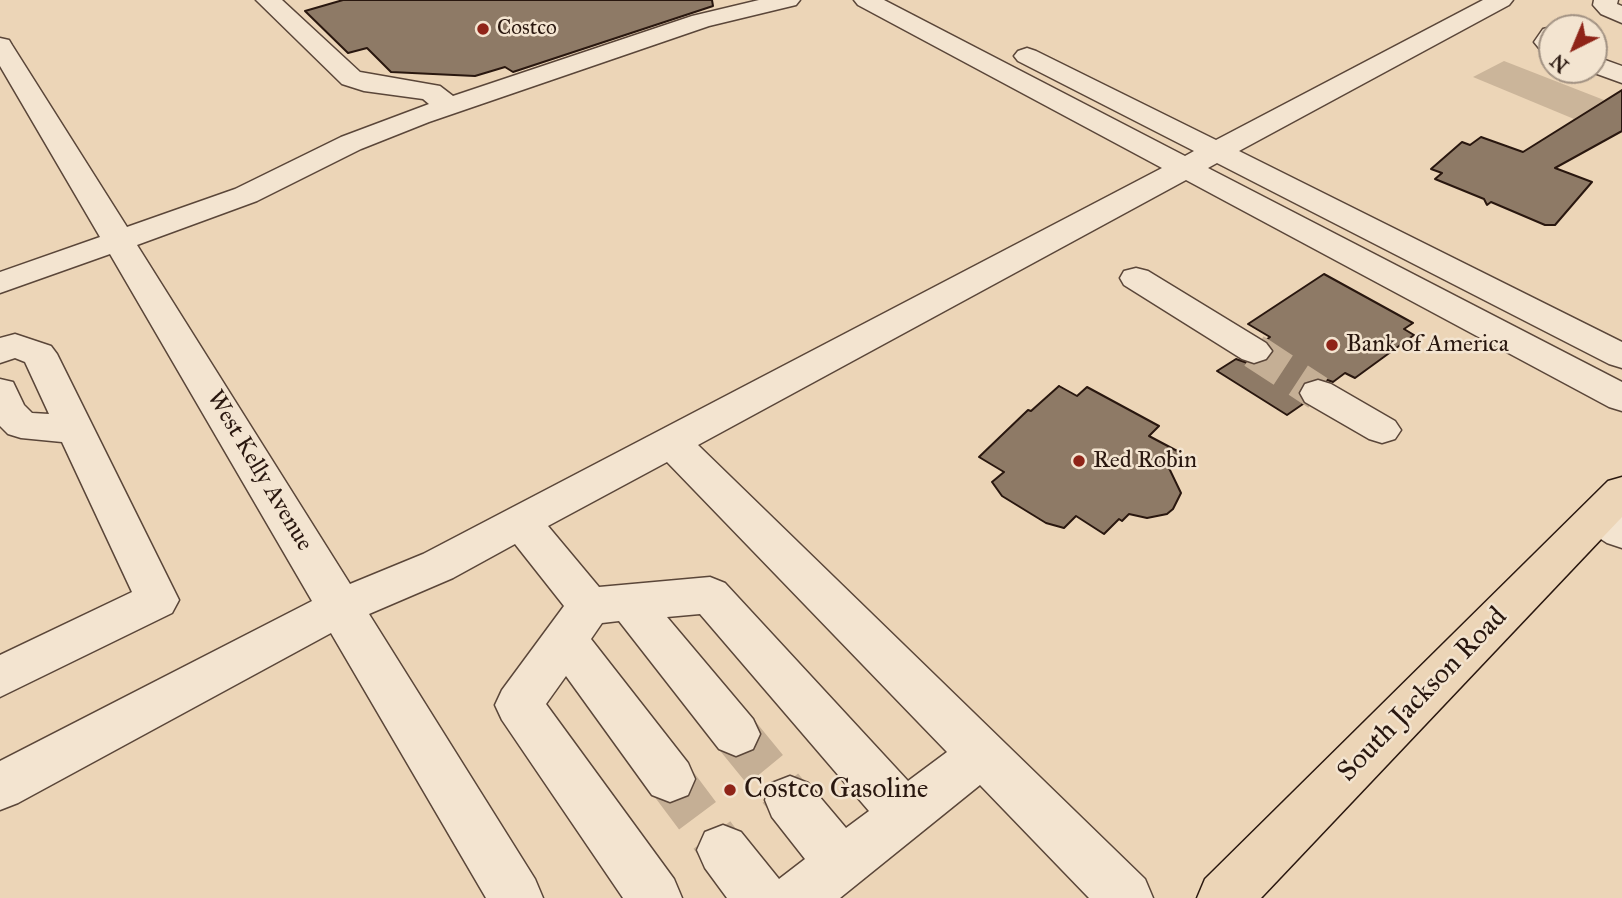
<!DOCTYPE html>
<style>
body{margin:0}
#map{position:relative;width:1622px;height:898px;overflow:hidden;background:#ecd5b7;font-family:"IM FELL Great Primer",serif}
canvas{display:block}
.north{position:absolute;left:1538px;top:14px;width:70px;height:70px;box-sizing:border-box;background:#f3e4d0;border:2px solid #a29283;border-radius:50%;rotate:223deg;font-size:19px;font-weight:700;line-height:28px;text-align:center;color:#29170f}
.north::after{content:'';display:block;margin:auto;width:24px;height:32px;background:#8f2418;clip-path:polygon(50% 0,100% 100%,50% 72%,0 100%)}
</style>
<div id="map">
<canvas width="1622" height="898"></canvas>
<div class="north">N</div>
</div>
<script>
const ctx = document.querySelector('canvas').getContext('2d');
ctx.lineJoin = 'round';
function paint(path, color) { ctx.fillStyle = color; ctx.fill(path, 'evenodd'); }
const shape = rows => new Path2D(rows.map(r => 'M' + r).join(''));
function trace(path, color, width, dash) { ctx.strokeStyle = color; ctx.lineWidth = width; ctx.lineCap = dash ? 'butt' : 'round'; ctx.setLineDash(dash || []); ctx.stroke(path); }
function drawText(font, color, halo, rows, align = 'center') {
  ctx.font = font + ' "IM FELL Great Primer",serif'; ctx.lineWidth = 5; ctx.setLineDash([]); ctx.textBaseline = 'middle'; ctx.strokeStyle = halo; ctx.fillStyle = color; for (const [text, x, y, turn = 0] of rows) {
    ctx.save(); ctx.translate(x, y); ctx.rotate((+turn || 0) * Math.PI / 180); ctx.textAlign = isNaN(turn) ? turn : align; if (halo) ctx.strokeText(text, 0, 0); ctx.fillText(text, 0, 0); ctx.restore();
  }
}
paint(shape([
 [1504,61,1604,100,1574,119,1473,77]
]), '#cbb59a');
const building = shape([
 [343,0,712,0,713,6,513,72,505,67,475,76,391,72,367,48,348,53,305,11,343,0],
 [1622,90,1622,131,1555,168,1592,182,1555,225,1545,225,1491,202,1487,205,1484,199,1435,179,1442,173,1431,169,1462,142,1470,145,1481,137,1523,152,1622,90],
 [1324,274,1413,323,1404,329,1414,335,1355,378,1345,373,1333,382,1319,377,1304,381,1298,392,1303,404,1287,415,1217,371,1236,359,1253,365,1268,361,1275,351,1266,340,1270,337,1248,324,1324,274],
 [1059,386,1077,396,1087,387,1159,426,1149,436,1181,453,1168,466,1181,493,1173,509,1167,514,1147,518,1129,514,1122,521,1119,519,1104,534,1076,516,1064,528,1046,523,1002,496,992,482,1004,472,979,457,1028,410,1031,411,1059,386]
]);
paint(building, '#8e7a66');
trace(building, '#29170f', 2);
trace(shape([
 [1254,351,1318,393]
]), '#c5af95', 35, [35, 18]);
trace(shape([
 [736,734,790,800],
 [670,779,723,850]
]), '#c5af95', 46, [46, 24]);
const minor = shape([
 [256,0,282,0,360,72,440,86,453,96,692,16,759,0,800,0,796,5,709,26,429,122,361,149,257,201,137,245,350,584,423,554,1162,168,858,5,854,0,884,0,1185,156,1194,151,1018,61,1014,56,1018,51,1027,48,1036,51,1216,140,1483,0,1513,0,1509,5,1239,151,1622,342,1622,368,1609,364,1217,163,1208,168,1622,382,1622,411,1609,407,1186,180,698,445,1145,879,1153,898,1089,898,980,785,840,898,727,898,705,868,697,850,705,832,723,825,741,832,779,879,805,859,772,817,765,800,772,783,790,776,808,783,846,828,869,811,700,614,667,617,753,719,760,734,753,749,736,756,719,749,619,621,602,623,591,639,688,763,695,779,688,795,670,802,652,795,566,676,546,704,674,879,682,898,623,898,502,720,495,705,502,690,564,606,515,544,453,578,369,614,535,879,543,898,486,898,331,633,18,803,0,810,0,761,312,601,110,254,0,293,0,272,100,237,0,66,0,38,9,40,12,45,127,227,235,189,341,137,429,104,423,99,364,91,342,84,256,0],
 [667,462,947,752,908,781,725,583,710,577,599,587,548,526,667,462],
 [1594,0,1618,0,1617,4,1622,6,1622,23,1601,14,1593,5,1594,0],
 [1552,27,1557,28,1552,28,1552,55,1543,53,1534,42,1543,29,1552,27],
 [1594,56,1622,66,1622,83,1586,70,1594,70,1594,56],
 [1136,268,1148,271,1266,343,1272,351,1266,359,1254,363,1242,359,1124,285,1120,278,1124,271,1136,268],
 [15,334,51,346,57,354,179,600,172,613,0,697,0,655,132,592,62,442,21,438,8,434,0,426,0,379,13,382,24,405,32,413,49,414,25,362,15,358,0,363,0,338,15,334],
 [1318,380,1331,384,1395,421,1401,430,1395,439,1382,443,1369,439,1305,402,1300,393,1305,384,1318,380],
 [1598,501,1622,512,1622,548,1607,543,1584,528,1578,517,1584,506,1598,501]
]);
const major = shape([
 [1622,477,1622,517,1261,898,1197,898,1205,879,1608,481,1622,477]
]);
trace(minor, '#5a4639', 3);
trace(major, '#29170f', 3);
paint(minor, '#f3e4d0');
paint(major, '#ecd5b7');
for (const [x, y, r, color] of [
 [483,29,7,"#8f2418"],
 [1332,345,7,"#8f2418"],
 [1079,461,7,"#8f2418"],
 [730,790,7,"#8f2418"]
]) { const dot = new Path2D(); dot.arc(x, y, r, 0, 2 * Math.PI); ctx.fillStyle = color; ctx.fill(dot); trace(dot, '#f3e4d0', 2.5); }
drawText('21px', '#29170f', '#f3e4d0', [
 ["Costco",497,29]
], 'left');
drawText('24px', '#29170f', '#f3e4d0', [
 ["Bank of America",1346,345],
 ["Red Robin",1093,461]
], 'left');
drawText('24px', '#29170f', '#f3e4d0', [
 ["West Kelly Avenue",259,471,59]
]);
drawText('28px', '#29170f', '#f3e4d0', [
 ["South Jackson Road",1423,695,-46]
]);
drawText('28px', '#29170f', '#f3e4d0', [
 ["Costco Gasoline",744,790]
], 'left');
</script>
